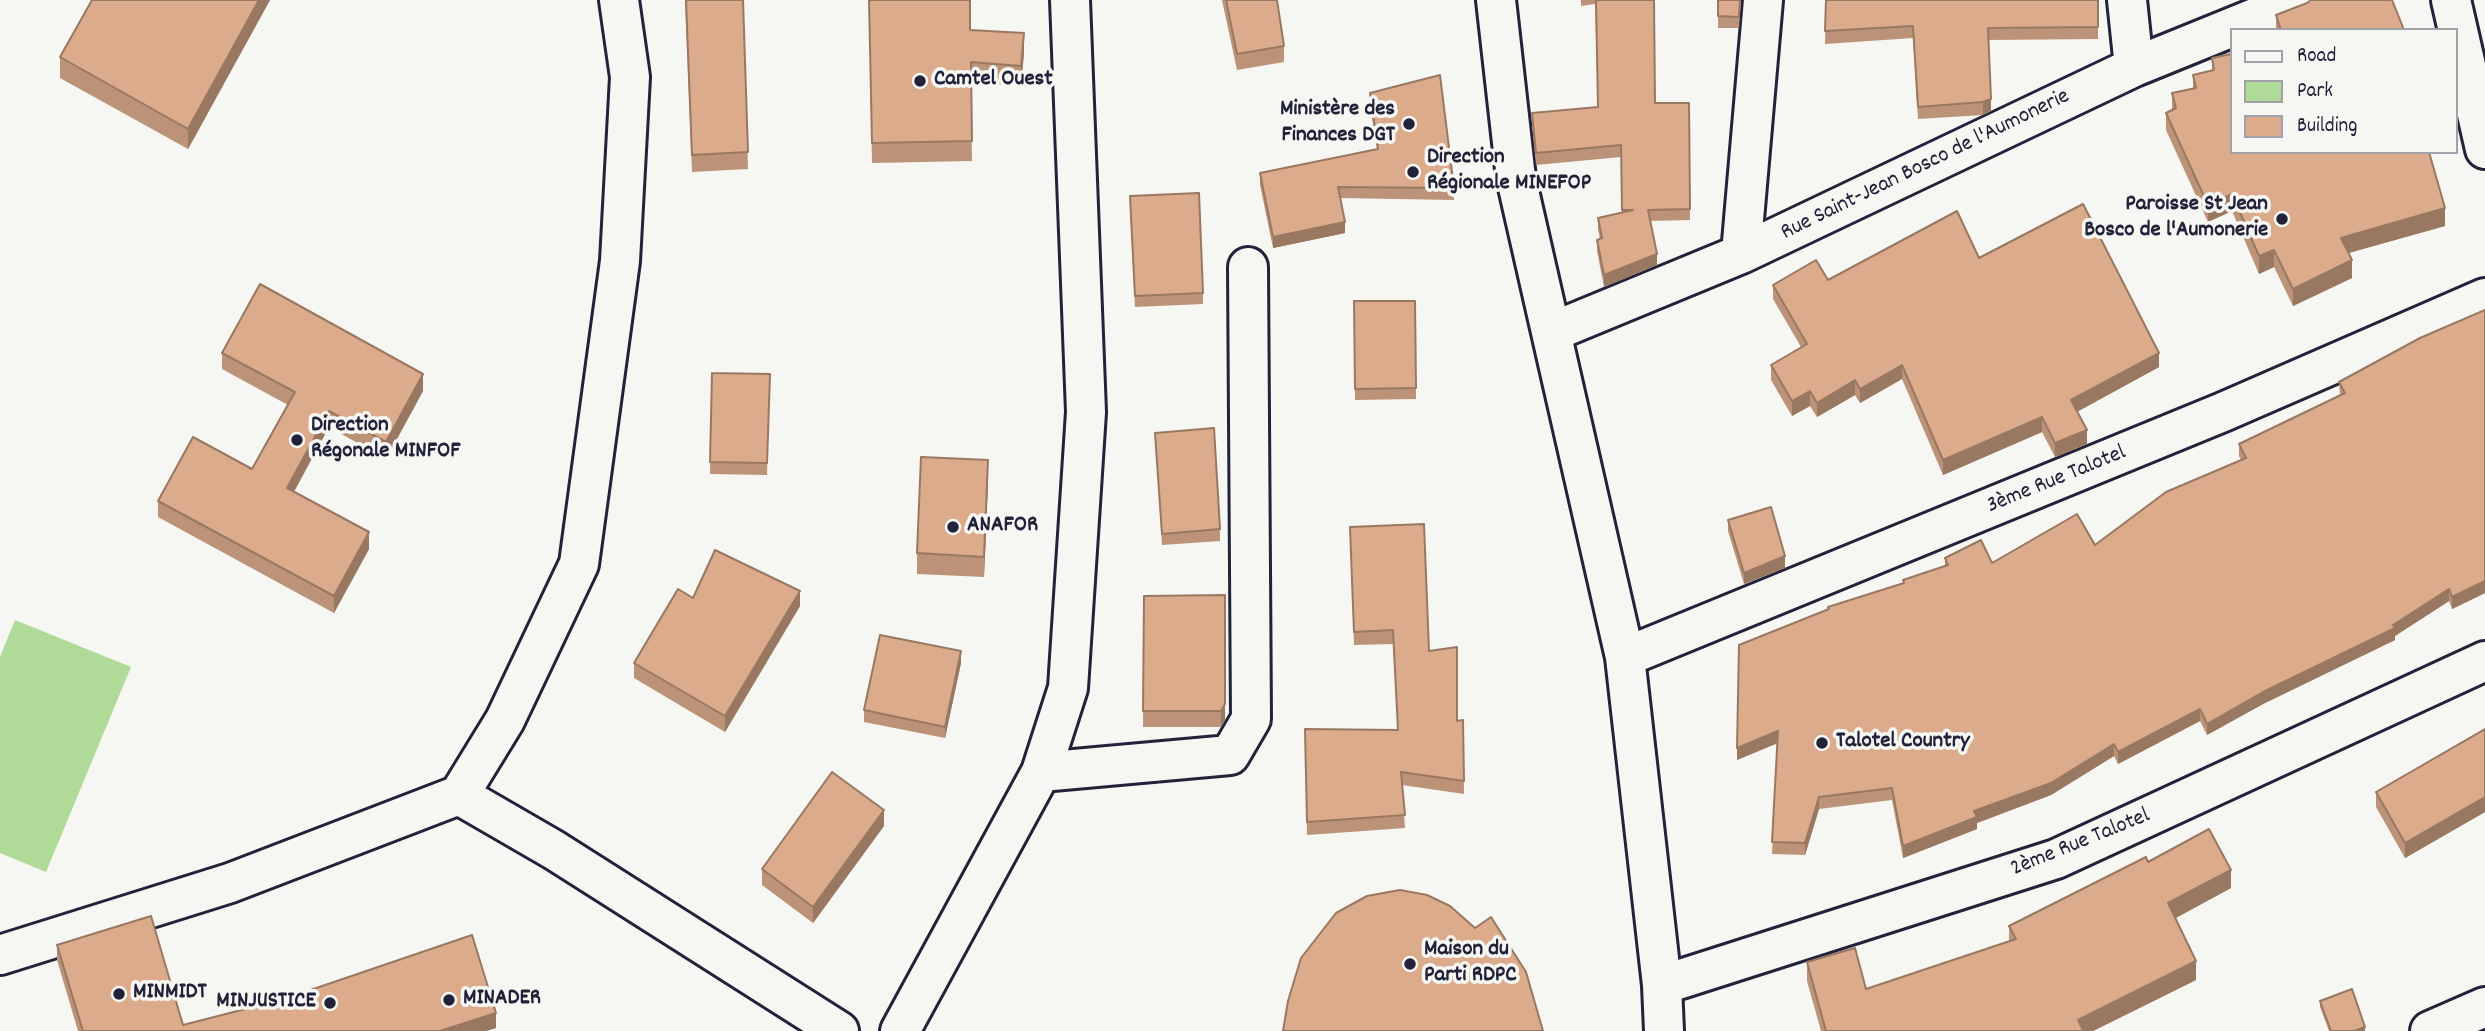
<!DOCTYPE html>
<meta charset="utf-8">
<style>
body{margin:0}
#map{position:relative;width:2485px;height:1031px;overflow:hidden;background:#f6f6f2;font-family:Dekko,sans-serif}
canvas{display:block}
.legend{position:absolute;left:2230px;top:28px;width:228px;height:126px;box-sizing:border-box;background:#f6f6f2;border:2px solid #a1a1a9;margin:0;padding:9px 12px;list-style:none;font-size:21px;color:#22223b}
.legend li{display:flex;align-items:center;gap:14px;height:35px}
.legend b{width:35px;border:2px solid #a1a1a9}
</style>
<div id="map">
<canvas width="2485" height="1031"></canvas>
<ul class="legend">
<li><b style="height:9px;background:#f6f6f2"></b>Road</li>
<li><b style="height:19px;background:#b0da97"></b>Park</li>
<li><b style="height:19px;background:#dbab8c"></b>Building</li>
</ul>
</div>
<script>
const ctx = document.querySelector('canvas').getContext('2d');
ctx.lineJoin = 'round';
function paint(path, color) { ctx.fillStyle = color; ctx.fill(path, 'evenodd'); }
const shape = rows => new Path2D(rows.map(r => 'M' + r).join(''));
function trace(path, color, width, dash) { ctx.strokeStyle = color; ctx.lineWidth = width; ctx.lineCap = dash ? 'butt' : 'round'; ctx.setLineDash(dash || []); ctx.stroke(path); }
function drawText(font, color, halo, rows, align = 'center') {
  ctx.font = font + ' Dekko,sans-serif'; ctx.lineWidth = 7; ctx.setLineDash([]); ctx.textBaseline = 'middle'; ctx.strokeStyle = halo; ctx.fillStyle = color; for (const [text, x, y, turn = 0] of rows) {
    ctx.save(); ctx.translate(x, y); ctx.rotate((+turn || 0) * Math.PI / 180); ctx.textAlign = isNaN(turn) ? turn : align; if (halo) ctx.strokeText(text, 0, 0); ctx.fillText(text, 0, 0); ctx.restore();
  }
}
paint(shape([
 [15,620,131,667,46,872,0,853,0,657]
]), '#b0da97');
const minor = shape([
 [1496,0,1516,178,1625,657,1662,985,1664,1031],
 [2127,0,2134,67],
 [2451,0,2485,149],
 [1741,254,1763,0],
 [1552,332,1741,254,2134,67,2299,0],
 [1625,657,2223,412,2485,298],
 [1041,772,1230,755,1251,719,1248,267],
 [459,795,554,850,839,1031],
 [0,955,230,883,459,795,505,720,579,564,620,261,630,77,619,0],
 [1662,985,2056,859,2485,661],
 [900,1031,1041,772,1068,688,1086,412,1070,0],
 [2430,1031,2485,1007]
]);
trace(minor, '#22223b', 44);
trace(minor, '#f6f6f2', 38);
paint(shape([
 [270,0,188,149,60,78,60,57],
 [685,0,743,0,748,169,692,172],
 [869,0,970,30,1024,53,1021,86,971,82,972,161,872,163],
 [1222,0,1277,0,1284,46,1284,62,1237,70],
 [1581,0,1654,0,1655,103,1689,103,1690,220,1650,221,1657,265,1604,287,1597,251,1597,240,1600,239,1598,229,1598,218,1622,213,1621,157,1536,165,1532,125,1532,113,1598,107,1595,4,1581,6],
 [1718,0,1741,0,1739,28,1718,28],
 [1826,0,2098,0,2098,39,1988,40,1991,111,1983,115,1918,119,1913,38,1825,44],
 [2307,3,2404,30,2276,30,2276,15],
 [2212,58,2445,226,2349,253,2352,278,2293,306,2274,267,2259,274,2232,211,2208,222,2166,130,2166,113,2172,110,2172,93,2193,89,2193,75,2212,71],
 [1370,93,1454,188,1454,200,1340,198,1345,233,1273,248,1260,185,1260,173,1377,149,1370,105],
 [1130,208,1203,293,1203,304,1135,307],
 [1979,258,2159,367,2077,412,2087,444,2055,457,2042,432,1943,475,1902,379,1860,403,1855,395,1817,417,1810,406,1792,416,1771,380,1771,365,1801,347,1773,299,1773,285,1828,280],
 [1354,301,1416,388,1416,399,1355,400],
 [2485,311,2485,593,2452,609,2449,601,2395,636,2395,640,2263,704,2207,735,2200,721,2118,764,2114,756,2051,795,1977,823,1977,829,1903,858,1892,800,1819,809,1805,855,1772,854,1777,743,1737,760,1828,610,1828,607,1903,584,1903,580,1945,566,1945,558,1992,563,2095,545,2241,460,2239,456,2239,444,2340,395,2339,382],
 [222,353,423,391,386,459,329,427,294,492,369,549,334,613,158,517,158,501,252,469,288,405,222,369],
 [712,373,770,374,767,475,710,474],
 [1155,433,1220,529,1220,541,1162,545],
 [988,480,984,577,917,574,917,553],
 [1728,520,1785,568,1744,584,1728,531],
 [1350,540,1429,651,1457,721,1463,720,1464,794,1402,785,1405,828,1307,835,1305,729,1398,730,1393,644,1354,645],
 [1225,595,1225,720,1221,727,1143,727,1144,596],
 [693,598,800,606,725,732,634,678,634,663],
 [961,663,945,738,864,722,864,710],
 [2485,729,2485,812,2405,858,2376,807,2376,792],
 [884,826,813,923,762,885,762,869],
 [2148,862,2231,888,2176,918,2196,980,2093,1031,1821,1031,1807,981,1807,962,1866,989,2009,941,2009,926],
 [57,945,183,1025,496,1028,486,1031,78,1031,57,960],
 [2320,1001,2365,1031,2329,1031,2320,1007]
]), '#bc9378');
paint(shape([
 [259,0,270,0,188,149,188,129],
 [1024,33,1024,53,1021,86,1021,66],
 [1991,99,1991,111,1983,115,1983,102],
 [2232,194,2232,211,2208,222,2208,205],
 [2445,208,2445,226,2341,255,2341,238],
 [1345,222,1345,233,1273,248,1273,237],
 [2274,250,2274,267,2259,274,2259,256],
 [1657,254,1657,265,1604,287,1604,275],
 [2352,260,2352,278,2293,306,2293,289],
 [2159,353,2159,367,2071,415,2071,400],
 [1902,365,1902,379,1860,403,1860,389],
 [423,374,423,391,386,459,386,442],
 [1855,380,1855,395,1817,417,1817,403],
 [1810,391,1810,406,1792,416,1792,401],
 [329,411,329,427,287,504,287,488],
 [2042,417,2042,432,1943,475,1943,460],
 [2087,430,2087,444,2055,457,2055,443],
 [988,460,988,480,984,577,984,557],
 [369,532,369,549,334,613,334,596],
 [1785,556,1785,568,1744,584,1744,573],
 [2485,581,2485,593,2452,609,2452,597],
 [2449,589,2449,601,2395,636,2395,640,2263,704,2207,735,2207,724,2263,692,2393,625],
 [800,591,800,606,725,732,725,716],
 [961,651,961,663,945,738,945,727],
 [1225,704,1225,720,1221,727,1221,711],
 [2200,709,2200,721,2118,764,2118,752],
 [1778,731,1778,743,1737,760,1737,748],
 [2114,744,2114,756,2051,795,1977,823,1977,829,1903,858,1903,846],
 [1819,797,1819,809,1805,855,1805,843],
 [2485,797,2485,812,2405,858,2405,843],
 [884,810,884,826,813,923,813,907],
 [2231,870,2231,888,2168,922,2168,903],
 [2196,961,2196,980,2093,1031,2078,1031,2078,1020],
 [496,1013,496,1028,486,1031,440,1031],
 [2365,1027,2365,1031,2354,1031]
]), '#997862');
const building = shape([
 [92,0,259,0,188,129,60,57,92,0],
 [686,0,743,0,748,152,692,155,686,0],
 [869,0,970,0,970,30,1024,33,1021,66,971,62,972,141,872,143,869,0],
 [1226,0,1277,0,1284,46,1237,54,1226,0],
 [1596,0,1654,0,1655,103,1689,103,1690,209,1648,210,1657,254,1604,275,1597,240,1602,238,1598,218,1633,210,1622,210,1621,145,1536,153,1532,113,1598,107,1596,0],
 [1718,0,1740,0,1739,17,1718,16,1718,0],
 [1826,0,2098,0,2098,27,1988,28,1991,99,1983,102,1918,107,1913,26,1825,31,1826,0],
 [2311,0,2392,0,2404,30,2281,30,2276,15,2307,3,2311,0],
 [2231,54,2231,152,2429,152,2445,208,2341,238,2352,260,2293,289,2274,250,2259,256,2232,194,2208,205,2166,113,2176,108,2172,93,2196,88,2193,75,2214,70,2212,58,2231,54],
 [1440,75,1454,188,1338,187,1345,222,1273,237,1260,173,1378,149,1370,93,1440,75],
 [1199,193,1203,293,1135,296,1130,196,1199,193],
 [2083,204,2159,353,2071,400,2087,430,2055,443,2042,417,1943,460,1902,365,1860,389,1855,380,1817,403,1810,391,1792,401,1771,365,1807,344,1773,285,1816,260,1828,280,1957,211,1979,258,2083,204],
 [260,284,423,374,386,442,329,411,287,488,369,532,334,596,158,501,193,437,252,469,295,392,222,353,260,284],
 [1354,301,1415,301,1416,388,1355,389,1354,301],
 [2485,310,2485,581,2452,597,2449,589,2393,625,2395,628,2263,692,2207,724,2200,709,2118,752,2114,744,2051,783,1974,811,1977,817,1903,846,1892,788,1819,797,1805,843,1772,842,1778,731,1737,748,1739,645,1829,609,1828,607,1904,583,1903,580,1948,565,1945,558,1981,540,1992,563,2077,514,2095,545,2166,492,2246,458,2239,444,2345,393,2339,382,2420,338,2485,310],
 [712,373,770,374,767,463,710,462,712,373],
 [1214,428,1220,529,1162,534,1155,433,1214,428],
 [921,457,988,460,984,557,917,553,921,457],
 [1771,507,1785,556,1744,573,1728,520,1771,507],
 [1424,524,1429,651,1457,647,1457,721,1463,720,1464,781,1401,772,1405,815,1307,822,1305,729,1398,730,1393,630,1354,632,1350,527,1424,524],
 [715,550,800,591,725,716,634,663,678,589,693,598,715,550],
 [1225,595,1225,704,1221,711,1143,711,1144,596,1225,595],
 [880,635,961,651,945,727,864,710,880,635],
 [2485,729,2485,797,2405,843,2376,792,2485,729],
 [832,772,884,810,813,907,762,869,832,772],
 [2209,829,2231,870,2168,903,2196,961,2078,1020,2083,1030,2080,1031,1826,1031,1807,962,1855,948,1866,989,2016,939,2009,926,2146,857,2148,862,2209,829],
 [1400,890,1427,895,1450,906,1475,928,1491,917,1526,972,1543,1031,1283,1031,1288,1001,1301,958,1336,913,1367,896,1400,890],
 [151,916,183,1025,284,999,472,935,496,1013,440,1031,83,1031,57,945,151,916],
 [2352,989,2365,1027,2354,1031,2331,1031,2320,1001,2352,989]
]);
paint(building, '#dbab8c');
trace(building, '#997862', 2);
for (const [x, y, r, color] of [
 [920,81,7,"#22223b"],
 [1409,124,7,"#22223b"],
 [1413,172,7,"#22223b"],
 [2282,219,7,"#22223b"],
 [297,440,7,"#22223b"],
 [953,527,7,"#22223b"],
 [1822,743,7,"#22223b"],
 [1410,964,7,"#22223b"],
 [119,994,7,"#22223b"],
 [449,1000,7,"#22223b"],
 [330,1003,7,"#22223b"]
]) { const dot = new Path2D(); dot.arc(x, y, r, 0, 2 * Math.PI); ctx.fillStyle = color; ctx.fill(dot); trace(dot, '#f6f6f2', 2.5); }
drawText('bold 23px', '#22223b', '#f6f6f2', [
 ["Camtel Ouest",934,81],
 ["Ministère des",1395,111,"right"],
 ["Finances DGT",1395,137,"right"],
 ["Direction",1427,159],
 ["Régionale MINEFOP",1427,185],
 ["Paroisse St Jean",2268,206,"right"],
 ["Bosco de l'Aumonerie",2268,232,"right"],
 ["Direction",311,427],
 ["Régonale MINFOF",311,453],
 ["ANAFOR",967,527],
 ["Talotel Country",1836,743],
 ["Maison du",1424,951],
 ["Parti RDPC",1424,977],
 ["MINMIDT",133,994],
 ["MINADER",463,1000],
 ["MINJUSTICE",316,1003,"right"]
], 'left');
drawText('23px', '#22223b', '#f6f6f2', [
 ["Rue Saint-Jean Bosco de l'Aumonerie",1926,166,-26],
 ["3ème Rue Talotel",2057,481,-22],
 ["2ème Rue Talotel",2081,844,-22]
]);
</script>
